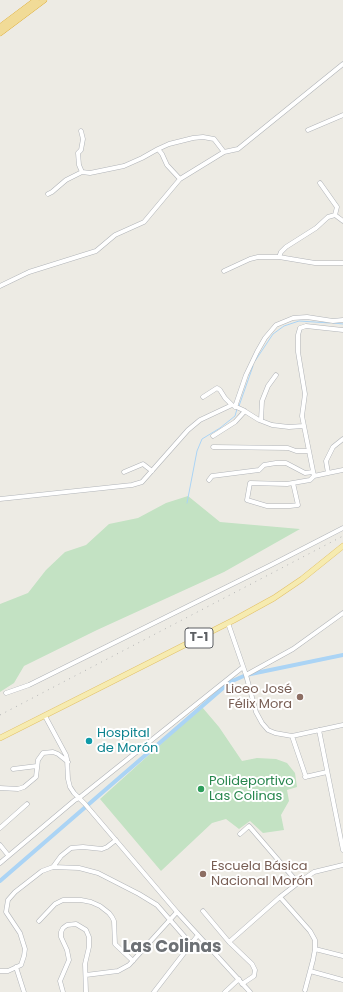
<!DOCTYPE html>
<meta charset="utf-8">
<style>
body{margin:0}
canvas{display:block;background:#edebe4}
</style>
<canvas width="343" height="992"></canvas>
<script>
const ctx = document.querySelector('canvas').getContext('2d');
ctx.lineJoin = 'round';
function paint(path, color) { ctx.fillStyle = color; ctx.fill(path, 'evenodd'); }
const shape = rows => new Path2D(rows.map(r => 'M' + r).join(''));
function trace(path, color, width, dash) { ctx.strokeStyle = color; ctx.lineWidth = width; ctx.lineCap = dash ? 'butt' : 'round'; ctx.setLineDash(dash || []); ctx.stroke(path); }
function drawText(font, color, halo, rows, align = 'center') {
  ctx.font = font + ' Poppins,sans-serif'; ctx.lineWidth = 4; ctx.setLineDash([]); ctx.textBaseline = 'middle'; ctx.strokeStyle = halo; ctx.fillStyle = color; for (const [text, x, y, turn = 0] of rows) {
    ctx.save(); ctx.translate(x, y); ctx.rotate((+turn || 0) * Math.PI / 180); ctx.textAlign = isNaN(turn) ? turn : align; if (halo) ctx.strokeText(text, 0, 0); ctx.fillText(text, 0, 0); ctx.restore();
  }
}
paint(shape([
 [188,496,220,522,300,529,224,572,97,630,24,666,14,683,0,692,0,604,28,593,46,570,65,552,86,545,109,524,138,518,166,503],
 [202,707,219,727,242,761,257,758,276,759,287,763,295,773,297,787,287,790,289,801,281,815,284,830,263,833,250,821,239,829,226,819,212,823,161,871,100,799]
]), '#c3e2c3');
trace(shape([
 [333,323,343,324],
 [255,361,273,334,284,326,299,321,330,323],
 [239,406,253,366],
 [187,503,197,451,202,439,220,428,235,416,237,409]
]), '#abd4f5', 1);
trace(shape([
 [0,881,230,682,246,675,343,655]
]), '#abd4f5', 4);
const minor = shape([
 [308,130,343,115],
 [81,131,83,139,81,150,78,153,79,165,82,172],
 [158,149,169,144,193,138,203,137,214,139,224,152],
 [320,183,337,207,335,215],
 [48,194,52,192,66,180,82,172,90,173,124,166,142,158,158,149,162,154,167,165,180,179],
 [335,215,343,221],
 [279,257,281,252,286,247,316,228,328,217,335,215],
 [224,271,250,259,258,257,279,257,315,263,343,263],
 [0,286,29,272,96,251,115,235,144,222,180,179,224,152,238,149,343,64],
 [203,397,217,388,220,390,225,398,232,405,243,410,259,420,272,425,289,427,303,426],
 [235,407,246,375,257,352,265,338,276,325,293,318,307,317,333,321,343,320],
 [261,420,262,401,268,386,276,375],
 [213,436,235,422,245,411],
 [343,439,333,447,326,461,328,473,343,470],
 [213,447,288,448,296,451,308,451],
 [124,472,143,464,152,471],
 [328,473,314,476,302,416,305,394,298,352,298,335,300,328,306,326,343,330],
 [209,480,212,476,259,470,264,465,276,463,286,463,305,473,313,472],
 [293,483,298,505,290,506,267,506,247,500,250,483,287,484,310,480,314,476],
 [0,499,132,485,142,482,188,430,200,420,232,405],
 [228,623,246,675,256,712,262,723,268,730,275,733,292,736,343,725],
 [246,675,293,649,343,613],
 [6,693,29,685,271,565,343,528],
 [45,716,66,755,67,759,68,779,70,787,74,793,85,804,177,912,250,992],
 [319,730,343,850],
 [292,736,306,777],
 [13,769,37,766],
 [305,777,327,772],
 [0,788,18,789,24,787,36,777,38,760,43,753,53,752,58,754,68,762],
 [0,828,27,804],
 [240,834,249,826,298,883],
 [0,845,8,855],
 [0,863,75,800,79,798,243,667],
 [53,867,61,856,71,848,83,847,102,849,107,847,116,840],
 [280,897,310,931,315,940,315,949,313,960,305,990],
 [203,911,229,942,252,964,255,970,254,976,242,984],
 [39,921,55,904,63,900,81,900,91,902,100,906,109,913,112,917,114,921,115,944,133,961],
 [229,942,280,897,298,883,314,872,343,865],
 [315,949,343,956],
 [16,967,24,992],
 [0,971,8,971,21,965,24,956,25,949,20,933,6,912,8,900,15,892,42,871,53,867,79,868,98,873,139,894,157,905,191,944],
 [310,971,343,980],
 [86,975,118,971,129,965,177,912],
 [63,992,60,981,69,960,67,950,61,937,61,932,63,928,67,925,76,924,86,930,89,937,89,947,85,964,86,992],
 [154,992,198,935],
 [225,992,239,979]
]);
const major = shape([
 [0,738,234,620,274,598,302,579,343,546]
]);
const highway = shape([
 [0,27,36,0],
 [0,33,44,0]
]);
trace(minor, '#b1b4b8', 5);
trace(major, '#e2c168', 6);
trace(highway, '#d89e19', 6);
trace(minor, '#fff', 4);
trace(major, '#f6ebb0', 5);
trace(highway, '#f1db97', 5.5);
trace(shape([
 [0,715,343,536]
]), '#b2b3b3', 1, [1, 5]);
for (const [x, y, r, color] of [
 [300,697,4,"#8d6e63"],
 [89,741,4,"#0f9aa8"],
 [201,789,4,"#2e9e5b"],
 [203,874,4,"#8d6e63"]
]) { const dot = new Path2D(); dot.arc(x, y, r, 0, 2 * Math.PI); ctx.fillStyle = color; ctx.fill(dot); trace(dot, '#fff', 1.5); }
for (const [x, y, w] of [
 [199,638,28]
]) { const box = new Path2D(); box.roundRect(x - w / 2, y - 10, w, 20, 3); ctx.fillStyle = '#fff'; ctx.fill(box); trace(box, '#5c5f63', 1); }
drawText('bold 12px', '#5c5f63', null, [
 ["T-1",199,638]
]);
drawText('13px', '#785e54', '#fff', [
 ["Liceo José",292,690],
 ["Félix Mora",292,705],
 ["Escuela Básica",211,867,"left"],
 ["Nacional Morón",211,882,"left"]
], 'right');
drawText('13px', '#0d838f', '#fff', [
 ["Hospital",97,734],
 ["de Morón",97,749]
], 'left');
drawText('13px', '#27864d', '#fff', [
 ["Polideportivo",209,782],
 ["Las Colinas",209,797]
], 'left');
drawText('bold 17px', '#6d7175', '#fff', [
 ["Las Colinas",172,948]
]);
</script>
